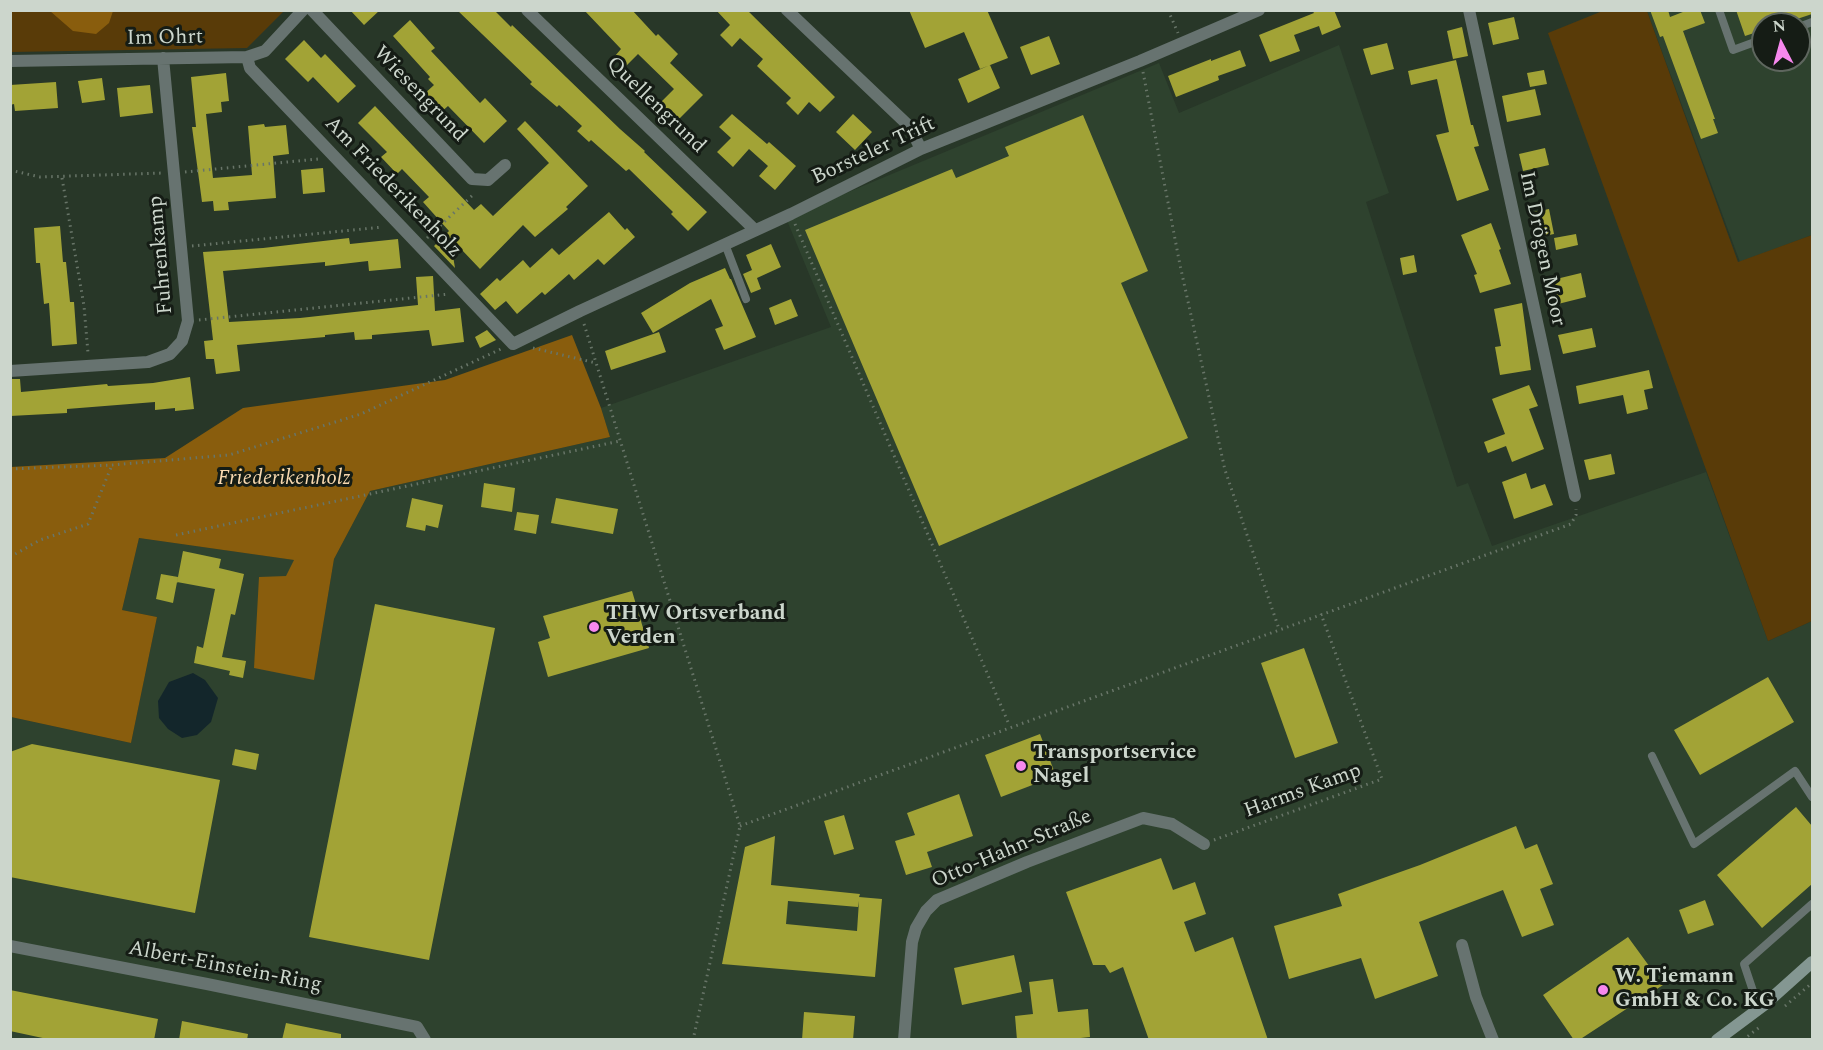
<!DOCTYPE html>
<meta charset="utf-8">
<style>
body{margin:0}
#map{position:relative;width:1823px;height:1050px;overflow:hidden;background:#283728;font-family:Spectral,serif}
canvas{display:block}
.frame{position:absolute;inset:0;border:12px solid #ccd6cc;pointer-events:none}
.north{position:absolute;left:1751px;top:12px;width:60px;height:60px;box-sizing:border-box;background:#151c15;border:2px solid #5e665e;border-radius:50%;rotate:354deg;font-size:16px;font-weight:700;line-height:24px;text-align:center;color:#ccd6cc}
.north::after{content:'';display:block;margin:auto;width:21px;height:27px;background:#f688ed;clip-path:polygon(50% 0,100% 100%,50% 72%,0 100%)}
</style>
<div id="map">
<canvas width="1823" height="1050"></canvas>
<div class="frame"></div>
<div class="north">N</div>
</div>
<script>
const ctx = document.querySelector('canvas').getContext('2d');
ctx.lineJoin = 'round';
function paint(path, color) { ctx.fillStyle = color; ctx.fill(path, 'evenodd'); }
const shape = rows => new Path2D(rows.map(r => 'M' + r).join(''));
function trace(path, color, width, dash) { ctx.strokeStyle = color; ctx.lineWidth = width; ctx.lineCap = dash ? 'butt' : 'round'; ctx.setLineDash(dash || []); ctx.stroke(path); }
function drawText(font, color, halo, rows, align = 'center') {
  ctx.font = font + ' Spectral,serif'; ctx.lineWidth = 6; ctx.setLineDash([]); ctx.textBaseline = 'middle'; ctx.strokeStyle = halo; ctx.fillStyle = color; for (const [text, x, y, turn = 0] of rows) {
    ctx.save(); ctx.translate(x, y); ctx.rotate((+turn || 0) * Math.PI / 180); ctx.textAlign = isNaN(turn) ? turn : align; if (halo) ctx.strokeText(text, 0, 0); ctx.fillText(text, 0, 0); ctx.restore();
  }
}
paint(shape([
 [1647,11,1812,11,1812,235,1740,262],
 [1763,24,1799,24,1799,60,1763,60],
 [1339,45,1389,193,1366,202,1457,487,1468,483,1492,546,1706,472,1768,641,1812,621,1812,1039,11,1040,11,717,131,743,157,617,122,610,139,538,295,560,287,576,314,680,334,559,370,491,610,437,601,408,831,327,786,218,1159,63,1179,113]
]), '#2e422e');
paint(shape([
 [1605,10,1647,11,1738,262,1812,235,1812,621,1768,641,1548,33],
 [10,11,284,11,247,48,11,52]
]), '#593b08');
paint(shape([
 [50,11,113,11,109,23,96,34,73,31],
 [572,335,601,408,610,437,370,491,334,559,314,680,254,668,259,577,286,576,294,560,139,538,122,610,157,617,131,743,11,717,11,467,165,458,243,408,445,380]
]), '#895d0d');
paint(shape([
 [193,673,205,680,218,698,211,722,197,735,182,738,168,729,159,718,158,701,169,682]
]), '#13262b');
paint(shape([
 [350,10,380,10,364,25],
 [457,10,494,10,511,27,512,25,620,129,645,151,644,152,707,212,688,231,671,214,673,212,629,169,626,171,591,140,589,142,577,131,582,126,559,105,557,107,530,84,532,82],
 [584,10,632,10,656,36,658,34,678,54,670,63,703,95,676,122,659,104,674,89,638,54,626,66,615,56,621,49],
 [716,10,747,10,835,97,820,112,809,102,798,115,786,103,791,98,757,66,763,59,740,38,732,47,720,35,730,25],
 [909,10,987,10,1008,58,980,69,964,32,925,48],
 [1312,10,1334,10,1341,27,1322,35,1319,26,1294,35,1300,51,1270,62,1259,35,1314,13],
 [1650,10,1668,10,1670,17,1688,10,1700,10,1705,23,1683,31,1715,119,1713,119,1718,133,1701,139,1663,36,1660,37],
 [1736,10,1812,10,1812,14,1782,24,1763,24,1763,30,1745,36],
 [1514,17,1519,39,1493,45,1488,23],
 [410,20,435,48,431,51,480,103,485,98,507,121,484,143,448,106,439,114,422,96,434,85,428,79,430,77,393,36],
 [1462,27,1468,56,1453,59,1447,31],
 [1049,36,1060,64,1031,75,1020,47],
 [304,40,321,58,325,54,356,86,338,103,313,77,308,82,285,59],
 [1387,43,1394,69,1371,75,1363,49],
 [1240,50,1246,66,1218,76,1219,80,1176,97,1168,76,1211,59,1211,61],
 [1456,60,1471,125,1473,125,1479,146,1474,147,1489,190,1457,201,1436,135,1449,132,1437,79,1411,85,1408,71],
 [990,65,1000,88,968,103,958,79],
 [1544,70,1547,84,1530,87,1527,73],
 [226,73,229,101,221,102,222,112,206,114,213,178,252,175,248,126,264,124,265,127,286,125,289,154,273,156,276,198,228,202,229,210,214,211,213,201,202,202,192,127,196,127,191,77],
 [102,78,105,100,82,103,78,81],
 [56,82,58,108,15,111,14,104,10,105,10,85],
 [150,85,153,113,120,117,117,88],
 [1535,89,1541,115,1507,122,1502,96],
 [375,106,474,210,481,204,493,216,549,163,517,129,525,121,588,186,566,207,568,209,535,237,523,225,480,269,461,249,453,256,455,268,434,246,449,231,423,202,429,197,402,169,397,174,381,157,387,152,358,123],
 [732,114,767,144,769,142,796,166,775,190,759,176,768,166,749,149,733,167,717,152,731,138,719,127],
 [853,114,872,132,855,150,836,132],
 [1083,115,1148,271,1121,283,1188,438,939,546,805,230,952,169,956,178,1009,156,1005,147],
 [1545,148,1549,165,1523,171,1519,154],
 [323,168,325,192,303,194,301,170],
 [1549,209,1554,234,1534,238,1529,213],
 [609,212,625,230,627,228,635,237,604,265,598,259,574,280,569,274,545,295,542,292,517,314,506,301,495,310,480,294,497,278,500,281,523,260,530,268,552,248,559,255],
 [1491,223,1501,249,1499,250,1511,284,1480,293,1474,275,1477,274,1461,235],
 [60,226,63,262,66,262,70,302,74,302,77,344,52,346,49,303,44,304,40,263,36,263,34,228],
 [1576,234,1578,245,1556,250,1554,238],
 [349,238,350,244,398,239,401,268,369,271,368,261,325,266,325,262,223,271,229,322,300,318,418,305,416,277,433,276,435,311,460,308,464,342,432,346,429,330,372,335,372,339,355,340,354,332,325,335,325,337,237,345,240,371,216,374,214,359,206,359,204,341,213,340,203,252,263,248],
 [771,244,781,267,757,278,761,289,751,293,743,274,752,270,746,255],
 [1414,255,1417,272,1403,275,1400,258],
 [725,268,730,279,731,279,756,337,724,350,715,329,723,326,711,299,653,333,641,313,690,283],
 [1581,273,1586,297,1554,305,1548,281],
 [791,299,798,316,775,325,769,308],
 [1522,303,1531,370,1500,375,1495,347,1501,346,1494,309],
 [1592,328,1596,347,1563,354,1558,335],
 [487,330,496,340,480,348,475,337],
 [659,332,666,352,611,370,605,351],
 [1649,370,1653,388,1644,390,1648,409,1627,414,1623,395,1579,404,1576,386],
 [190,377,194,409,175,411,175,408,155,410,155,402,67,409,67,413,10,416,10,379,20,379,21,392,107,384,108,386,153,383],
 [1529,385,1538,406,1529,409,1544,449,1512,462,1506,446,1488,453,1484,442,1505,434,1492,399],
 [1611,454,1615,474,1589,480,1584,460],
 [1526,473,1531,489,1545,484,1553,505,1514,519,1502,482],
 [484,483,515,488,512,512,481,507],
 [412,498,443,505,438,528,426,525,425,531,406,527],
 [556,498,618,509,613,534,551,523],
 [517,512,539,515,536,534,514,530],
 [183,551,221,559,219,568,244,574,235,615,231,614,222,657,246,661,243,678,229,675,230,671,194,663,197,646,203,648,215,589,177,582],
 [161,574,178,577,173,603,156,599],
 [632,591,649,648,548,677,538,642,550,638,543,616],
 [375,604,495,628,429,960,309,937],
 [1304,648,1338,743,1295,758,1261,663],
 [1768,677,1794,722,1700,775,1674,730],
 [1040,734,1056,776,1001,797,985,755],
 [32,744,220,780,195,913,10,877,10,752],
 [235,749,259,754,256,770,232,765],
 [959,794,973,836,927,852,932,867,906,875,895,841,915,835,907,813],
 [1796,807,1812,826,1812,884,1762,928,1717,875],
 [844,815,854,849,834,855,824,821],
 [1516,826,1525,849,1537,844,1553,884,1540,889,1554,925,1522,937,1503,890,1419,922,1438,976,1375,999,1361,958,1289,979,1274,926,1342,906,1338,894,1420,865],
 [775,836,771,885,860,894,859,897,882,899,875,977,722,964,745,847],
 [788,901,858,907,859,901,857,931,786,924],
 [1161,858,1173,890,1195,882,1206,914,1184,922,1195,952,1233,937,1268,1040,1149,1040,1123,967,1110,973,1105,965,1093,965,1066,892],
 [1705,900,1714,925,1688,934,1679,910],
 [1628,937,1663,985,1579,1040,1574,1040,1543,995],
 [1014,955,1022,992,962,1005,954,968],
 [1053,979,1058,1012,1088,1009,1090,1037,1062,1040,1017,1040,1015,1016,1033,1014,1029,982],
 [10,990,158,1019,154,1040,52,1040,10,1031],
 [804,1012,855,1016,853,1040,802,1040],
 [182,1021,248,1034,247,1040,179,1040],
 [286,1023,341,1034,341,1040,282,1040]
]), '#a2a336');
trace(shape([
 [1168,10,1178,33],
 [1143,72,1180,265,1225,470,1279,629],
 [10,170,40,177,163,173],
 [185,172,318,159],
 [62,178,84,306,88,353],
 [795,224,1008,722],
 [427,238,475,193],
 [192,246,383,227],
 [199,320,449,294],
 [584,324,740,826,693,1040],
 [533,348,596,363],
 [10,469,112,465,229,455,361,414,501,349],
 [176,535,620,441],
 [10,557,40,540,88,524,112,465],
 [740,826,1571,524,1576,515,1576,509],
 [1214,840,1382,779,1321,614],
 [1785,1006,1812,983],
 [1743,1040,1761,1026]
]), '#687568', 3, [1.5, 4.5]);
trace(shape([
 [1719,10,1733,50,1763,39],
 [1799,27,1812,22],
 [725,244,746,299],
 [1652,756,1694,844,1795,771,1812,797],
 [1764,1005,1754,994,1744,964,1812,904]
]), '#677370', 8);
trace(shape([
 [312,10,472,179,488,180,505,165],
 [527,10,755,230],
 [787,10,909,126,921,149],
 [1469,10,1575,496],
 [247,57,250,68,513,344,580,311,791,214,921,149,1140,61,1259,10],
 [10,61,247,57,265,51,303,10],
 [10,371,148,362,170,354,182,341,188,321,163,58],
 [1462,945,1476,997,1493,1040],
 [10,946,207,984,417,1027,425,1040],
 [904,1040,912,942,916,928,926,911,937,900,1027,862,1143,818,1172,824,1204,844]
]), '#677370', 12);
trace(shape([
 [1717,1040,1764,1005,1812,962]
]), '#849792', 12);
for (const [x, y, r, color] of [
 [594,627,6,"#f688ed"],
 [1021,766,6,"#f688ed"],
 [1603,990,6,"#f688ed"]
]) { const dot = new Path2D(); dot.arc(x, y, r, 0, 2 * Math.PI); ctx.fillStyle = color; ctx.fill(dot); trace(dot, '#151c15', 2); }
drawText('21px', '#ccd6cc', '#151c15', [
 ["Im Ohrt",165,39,-1],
 ["Wiesengrund",419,95,46],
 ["Quellengrund",655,106,44],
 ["Borsteler Trift",874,152,-25],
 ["Am Friederikenholz",392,188,46],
 ["Im Drögen Moor",1541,249,78],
 ["Fuhrenkamp",162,255,-95],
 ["Harms Kamp",1303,792,-20],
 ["Otto-Hahn-Straße",1012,850,-23],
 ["Albert-Einstein-Ring",225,968,11]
]);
drawText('italic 21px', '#f8d9b0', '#151c15', [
 ["Friederikenholz",284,480]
]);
drawText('bold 21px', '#ccd6cc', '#151c15', [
 ["THW Ortsverband",606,615],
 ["Verden",606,639],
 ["Transportservice",1033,754],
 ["Nagel",1033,778],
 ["W. Tiemann",1615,978],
 ["GmbH & Co. KG",1615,1002]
], 'left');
</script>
